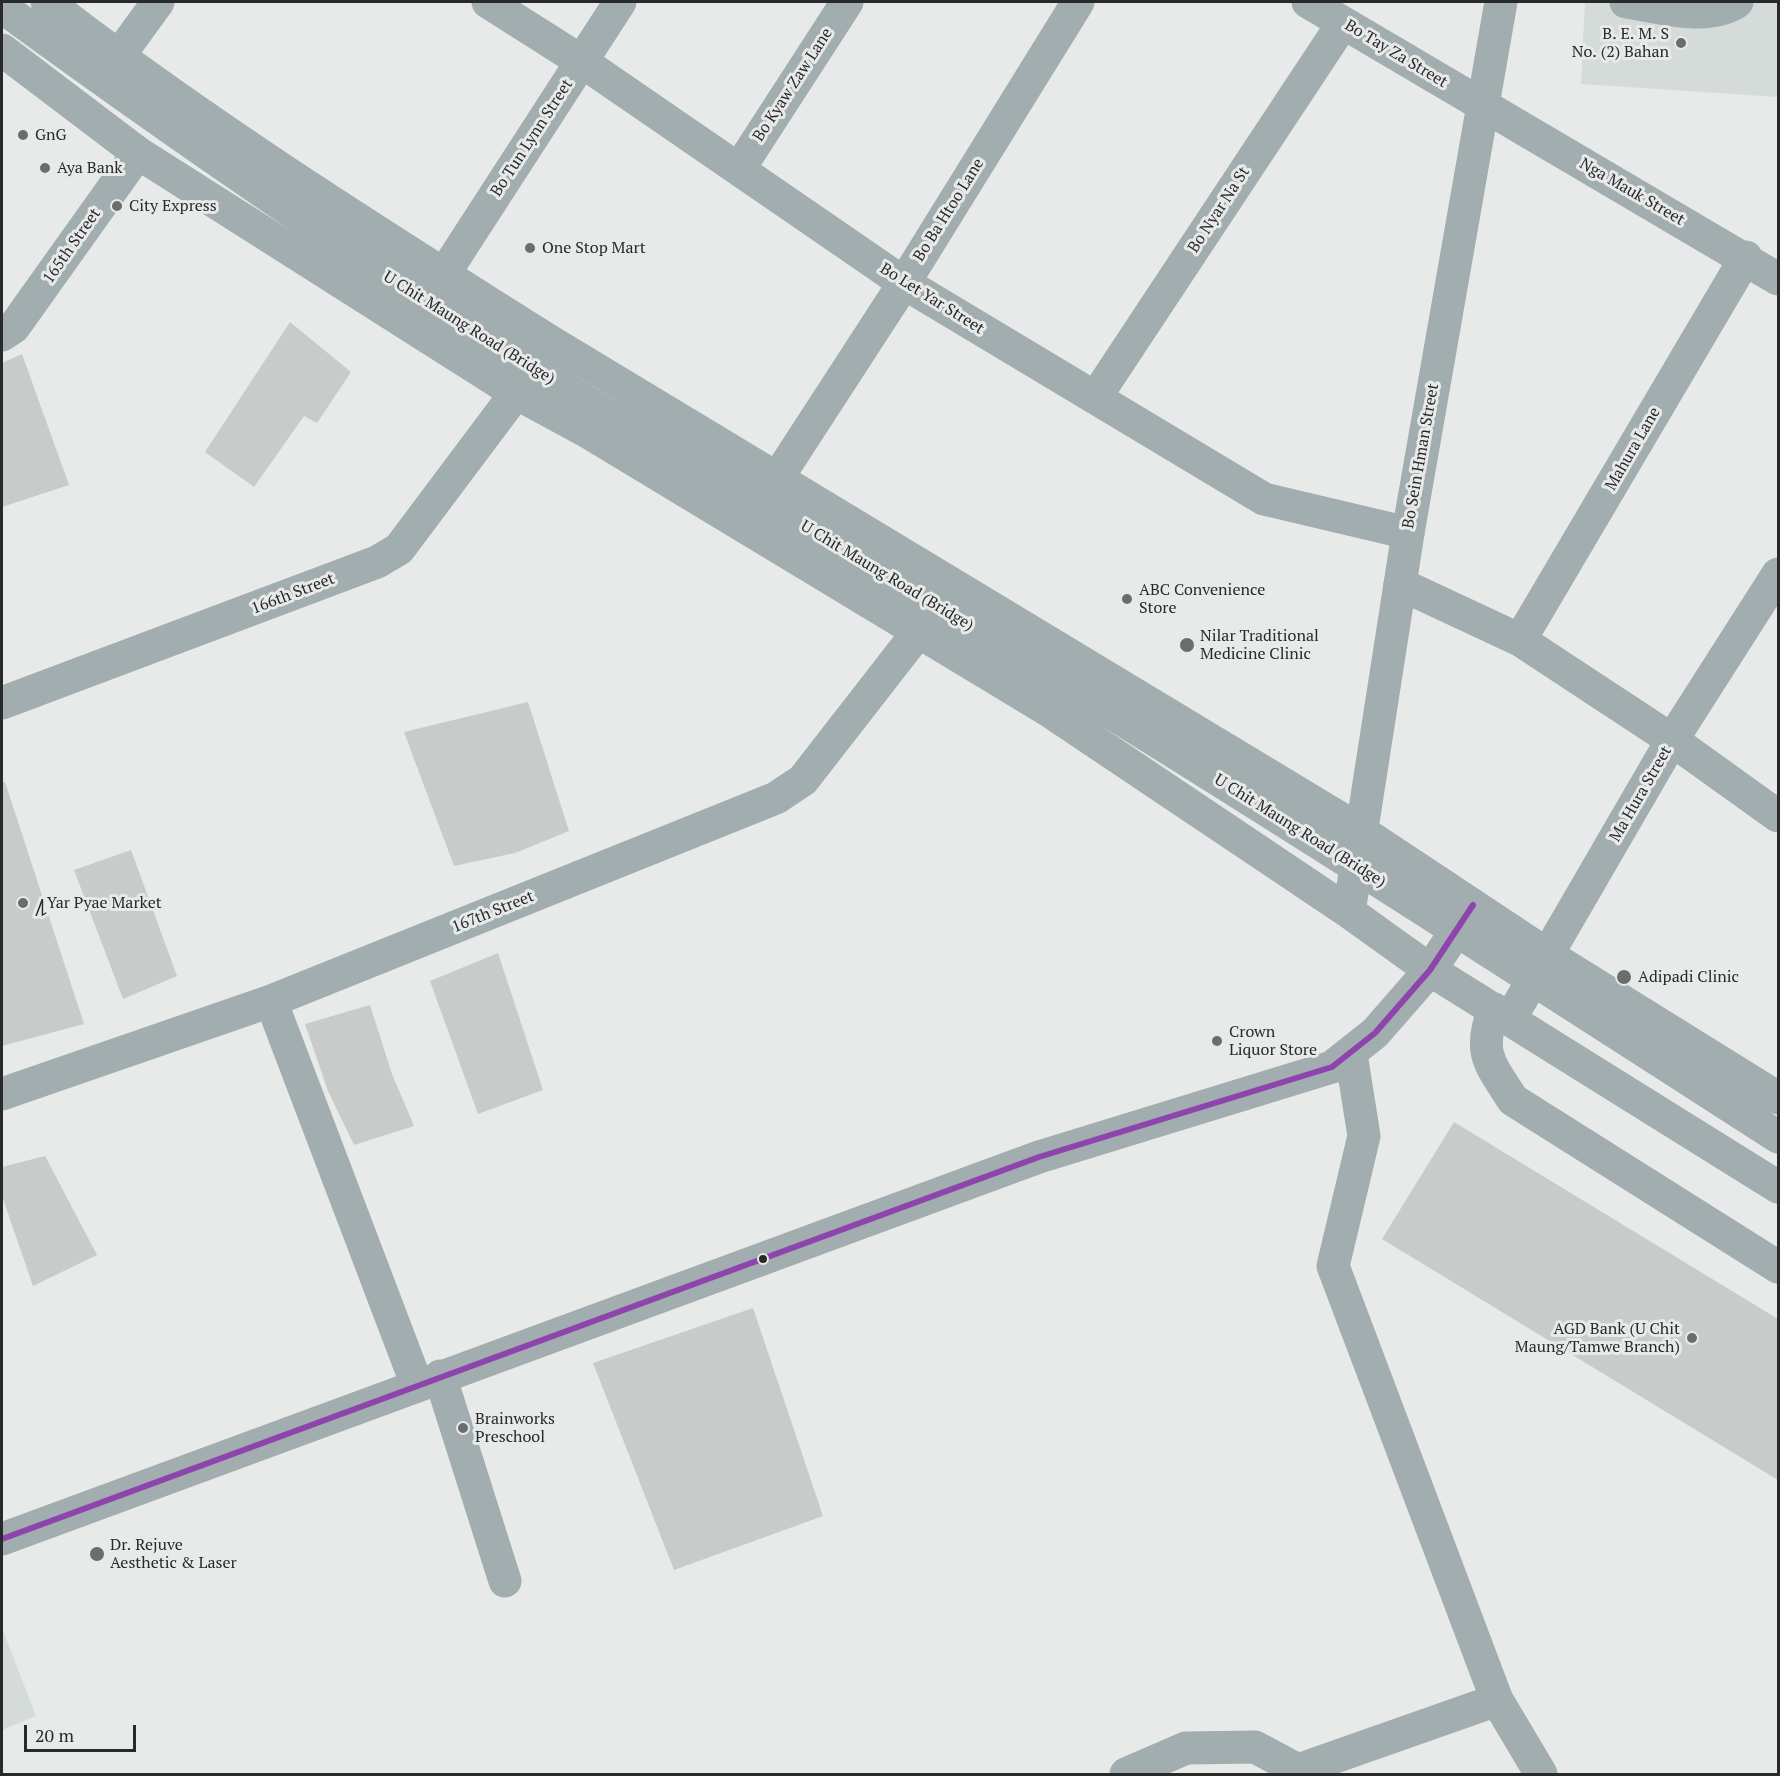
<!DOCTYPE html>
<meta charset="utf-8">
<style>
body{margin:0}
#map{position:relative;width:1780px;height:1776px;overflow:hidden;background:#e8e9e9;font-family:"PT Serif",serif}
canvas{display:block}
.frame{position:absolute;inset:0;border:3px solid #282a29;pointer-events:none}
.scale{position:absolute;left:24px;top:1725px;width:112px;height:27px;box-sizing:border-box;border:3px solid #282a29;border-top:0;padding-left:8px;font-size:18px;line-height:21px;white-space:nowrap;color:#282a29;-webkit-text-stroke:4px #e7eae9;paint-order:stroke}
</style>
<div id="map">
<canvas width="1780" height="1776"></canvas>
<div class="frame"></div>
<div class="scale">20 m</div>
</div>
<script>
const c = document.querySelector('canvas').getContext('2d');
c.lineJoin = 'round';
function fill(path, color) {
  c.fillStyle = color;
  c.fill(path, 'evenodd');
}
function strokePath(path, color, width, dash) {
  c.strokeStyle = color;
  c.lineWidth = width;
  c.lineCap = dash ? 'butt' : 'round';
  c.setLineDash(dash || []);
  c.stroke(path);
}
function label(font, color, halo, rows, align = 'center') {
  c.font = font + ' "PT Serif","Noto Sans Myanmar",serif';
  c.lineWidth = 6;
  c.setLineDash([]);
  c.textBaseline = 'middle';
  c.strokeStyle = halo;
  c.fillStyle = color;
  for (const [text, x, y, turn = 0] of rows) {
    c.save();
    c.translate(x, y);
    c.rotate((+turn || 0) * Math.PI / 180);
    c.textAlign = isNaN(turn) ? turn : align;
    if (halo) c.strokeText(text, 0, 0);
    c.fillText(text, 0, 0);
    c.restore();
  }
}
fill(new Path2D(`
 M1585,2h193v95l-197,-13z
 M2,1628l34,88 -34,14z`), '#d4dbd9');
fill(new Path2D(`
 M290,322l61,50 -34,51 -13,-7 -50,71 -49,-35z
 M22,354l47,131 -67,22v-144z
 M528,702l41,129 -54,22 -61,13 -50,-134z
 M2,782h3l79,242 -82,22z
 M131,850l46,126 -54,23 -49,-129z
 M498,953l45,137 -65,24 -48,-133z
 M370,1005l22,69 22,52 -60,19 -26,-54 -23,-67z
 M1454,1122l324,197v161l-396,-241z
 M45,1156l52,99 -64,31 -31,-90v-29z
 M753,1308l70,208 -149,54 -81,-207z`), '#c9caca');
strokePath(new Path2D(`
 M488,2l93,59 323,222 360,216 144,34
 M1308,2l470,277
 M1626,2c35,5 79,20 111,0
 M118,57l40,-55
 M739,169l108,-167
 M444,274l176,-272
 M2,335l12,-8 124,-174
 M1095,398l248,-375
 M778,477l126,-194 174,-281
 M1400,584l120,56 152,100 106,76
 M1520,640l226,-383
 M2,703l375,-141 22,-13 117,-156
 M271,1001l146,384
 M1494,1009c-17,44 -4,55 19,91l265,167
 M1510,1019l162,-279 106,-166
 M1351,1054l13,82 -31,130 164,434 44,74
 M2,1094l269,-93 505,-203 27,-18 133,-171
 M440,1376l65,205
 M2,1539l1037,-382 293,-90 43,-34 55,-63 43,-64
 M1126,1774l60,-26 69,-1 43,23
 M1294,1774l4,-4 199,-70`), '#a1adae', 33);
strokePath(new Path2D(`
 M47,2c160,124 333,232 504,340l810,489 187,124 230,143
 M2,50l136,103 378,240 70,38 465,281 298,200 81,58 348,217
 M1349,912l59,-379 93,-531`), '#a1adae', 33);
strokePath(new Path2D(`
 M2,7c182,133 368,261 560,380 126,78 258,147 384,224 280,171 556,348 832,526`), '#a1adae', 33);
strokePath(new Path2D(`
 M2,1539l1037,-382 293,-90 43,-34 55,-63 43,-65`), '#8e44ad', 6);
for (const [x, y, r, color] of [
 [1681,43,6,"#6b6d6c"],
 [23,135,6,"#6b6d6c"],
 [45,168,6,"#6b6d6c"],
 [117,206,6,"#6b6d6c"],
 [530,248,6,"#6b6d6c"],
 [1127,599,6,"#6b6d6c"],
 [1187,645,8,"#6b6d6c"],
 [23,903,6,"#6b6d6c"],
 [1624,977,8,"#6b6d6c"],
 [1217,1041,6,"#6b6d6c"],
 [763,1259,5,"#282a29"],
 [1692,1338,6,"#6b6d6c"],
 [463,1428,6,"#6b6d6c"],
 [97,1554,8,"#6b6d6c"]
]) {
  const dot = new Path2D();
  dot.arc(x, y, r, 0, 2 * Math.PI);
  c.fillStyle = color;
  c.fill(dot);
  strokePath(dot, '#e7eae9', 2);
}
label('16px', '#282a29', '#e7eae9', [
 ["B. E. M. S",1669,34,"right"],
 ["No. (2) Bahan",1669,52,"right"],
 ["GnG",35,135],
 ["Aya Bank",57,168],
 ["City Express",129,206],
 ["One Stop Mart",542,248],
 ["ABC Convenience",1139,590],
 ["Store",1139,608],
 ["Nilar Traditional",1200,636],
 ["Medicine Clinic",1200,654],
 ["႔Yar Pyae Market",35,903],
 ["Adipadi Clinic",1638,977],
 ["Crown",1229,1032],
 ["Liquor Store",1229,1050],
 ["AGD Bank (U Chit",1680,1329,"right"],
 ["Maung/Tamwe Branch)",1680,1347,"right"],
 ["Brainworks",475,1419],
 ["Preschool",475,1437],
 ["Dr. Rejuve",110,1545],
 ["Aesthetic & Laser",110,1563]
], 'left');
label('16px', '#282a29', '#e7eae9', [
 ["Bo Tay Za Street",1396,54,31],
 ["Bo Kyaw Zaw Lane",793,85,-57],
 ["Bo Tun Lynn Street",532,138,-57],
 ["Nga Mauk Street",1632,192,30],
 ["Bo Ba Htoo Lane",949,210,-58],
 ["Bo Nyar Na St",1219,210,-57],
 ["165th Street",72,246,-55],
 ["Bo Let Yar Street",932,299,32],
 ["U Chit Maung Road (Bridge)",469,328,32],
 ["Mahura Lane",1633,449,-60],
 ["Bo Sein Hman Street",1421,456,-80],
 ["U Chit Maung Road (Bridge)",887,576,31],
 ["166th Street",293,594,-21],
 ["Ma Hura Street",1641,794,-60],
 ["U Chit Maung Road (Bridge)",1300,831,32],
 ["167th Street",493,912,-22]
]);
</script>
